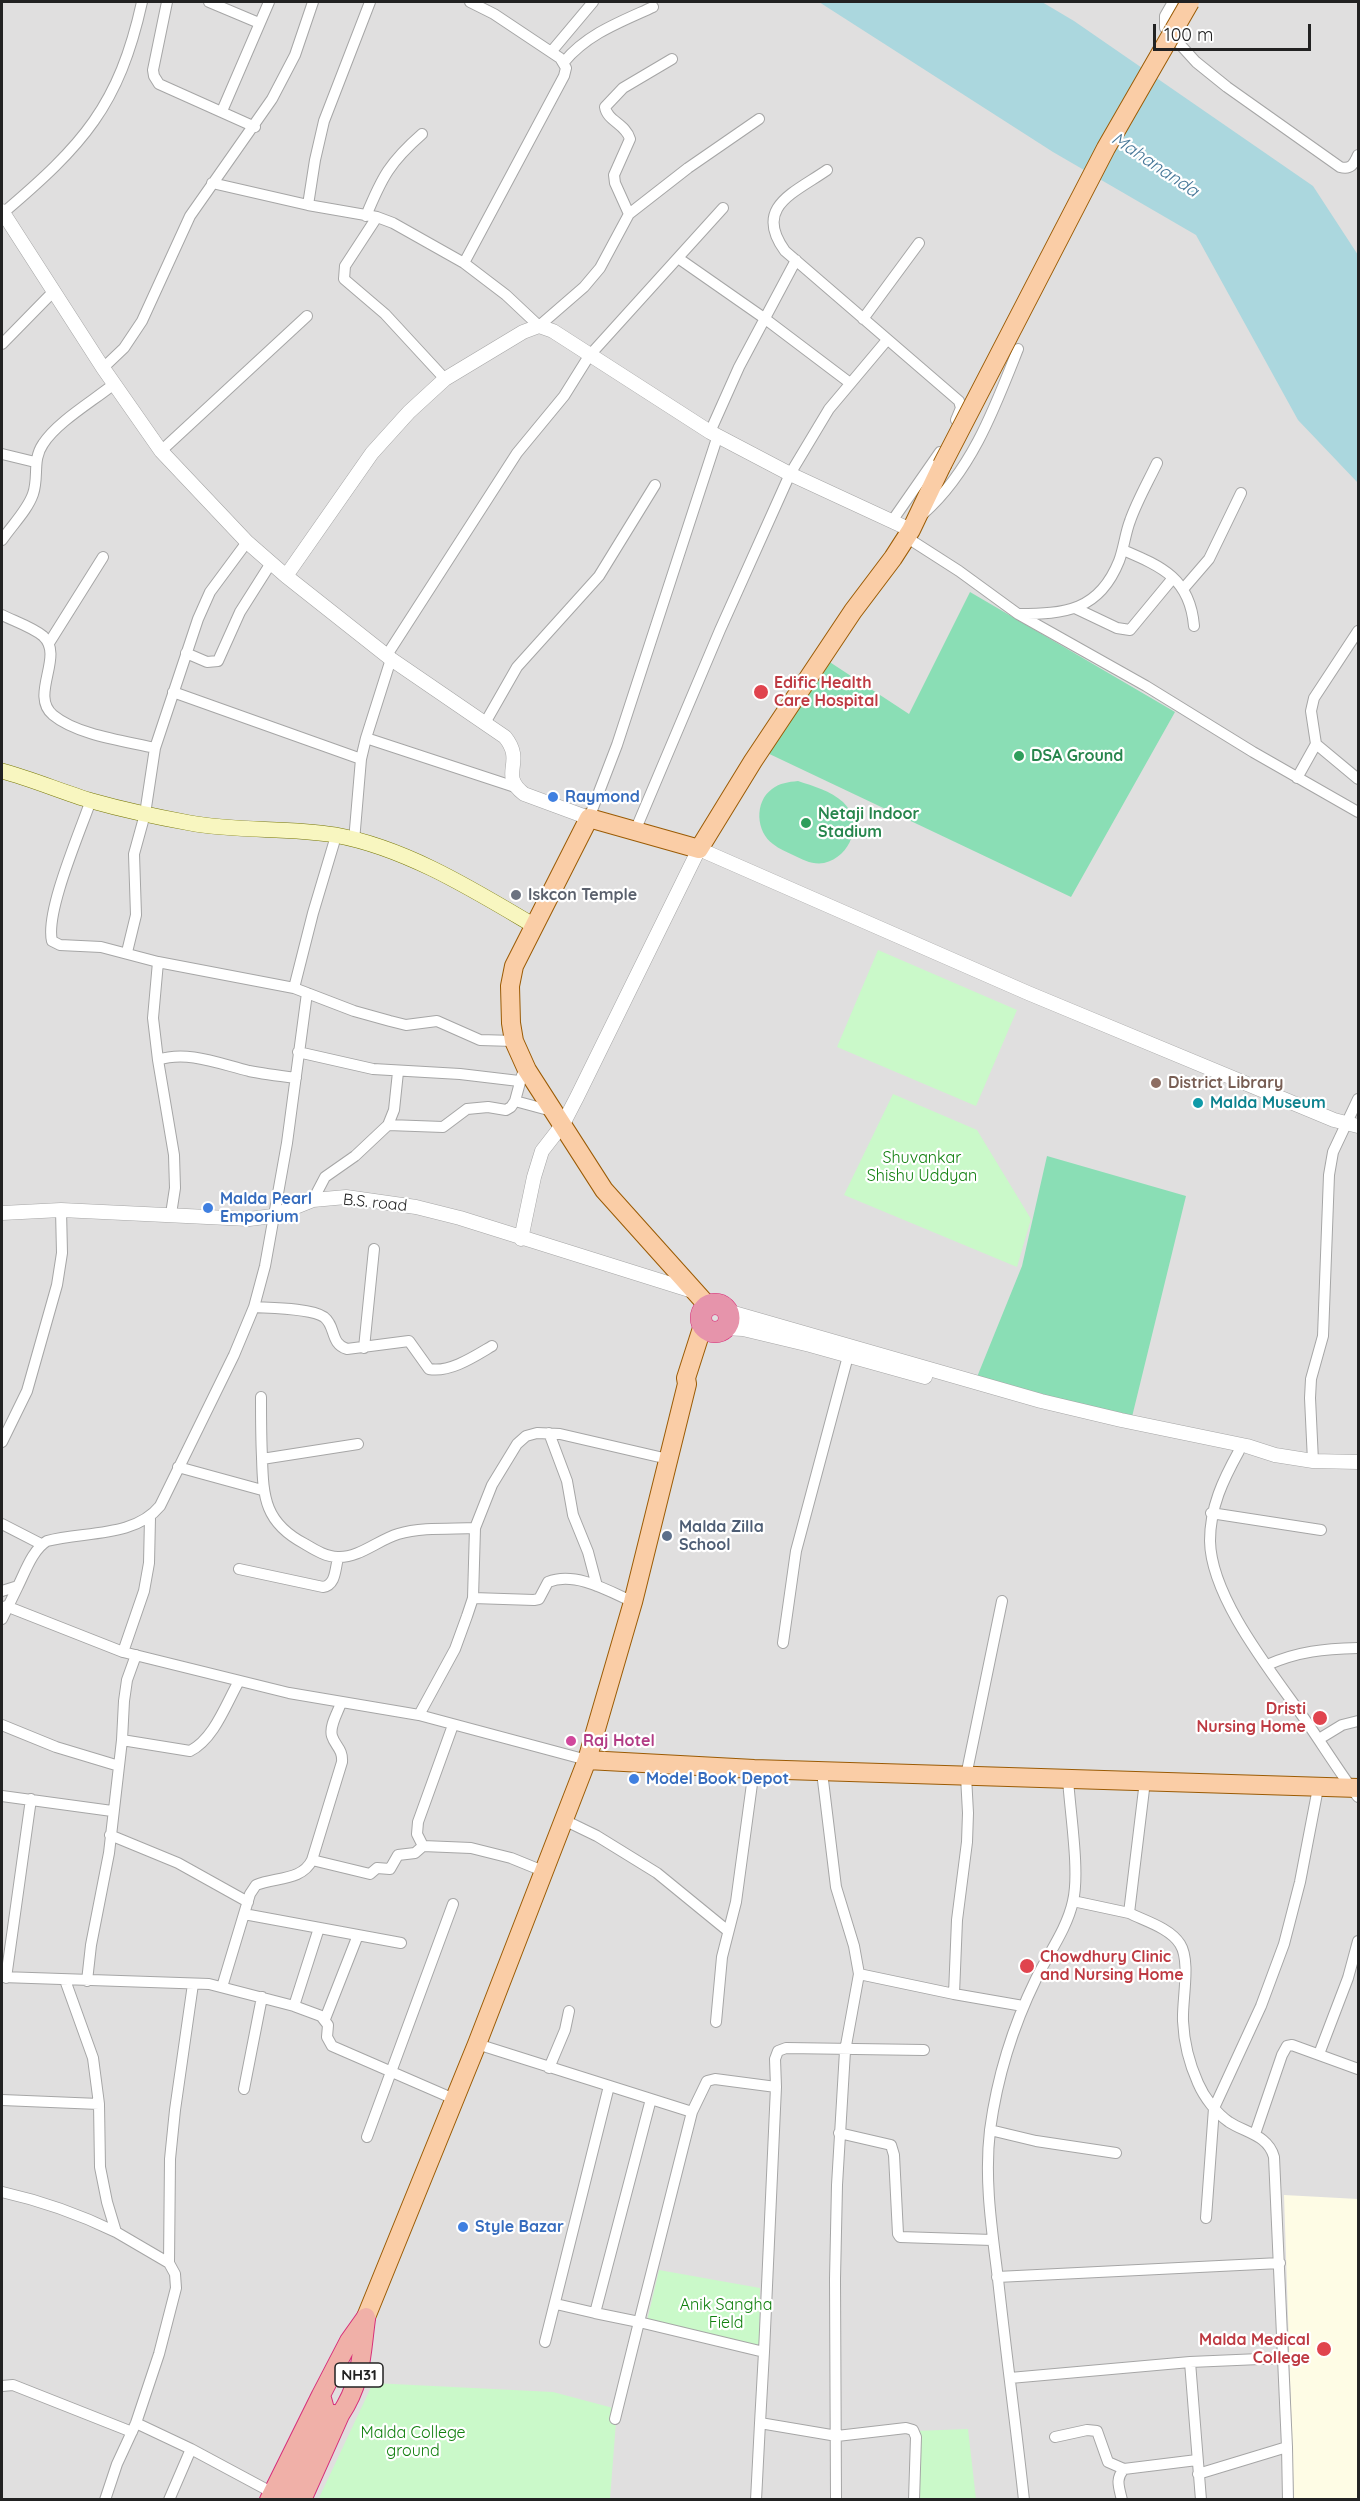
<!DOCTYPE html>
<style>
body{margin:0}
#map{position:relative;width:1360px;height:2501px;overflow:hidden;background:#f2eee9;font-family:Quicksand,sans-serif}
canvas{display:block}
.frame{position:absolute;inset:0;border:3px solid #222;pointer-events:none}
.scale{position:absolute;left:1153px;top:24px;width:158px;height:27px;box-sizing:border-box;border:3px solid #222;border-top:0;padding-left:8px;font-size:18px;line-height:21px;white-space:nowrap;color:#222;-webkit-text-stroke:4px #fff;paint-order:stroke}
</style>
<div id="map">
<canvas width="1360" height="2501"></canvas>
<div class="frame"></div>
<div class="scale">100 m</div>
</div>
<script>
const c = document.querySelector('canvas').getContext('2d');
c.lineJoin = 'round';
function fill(path, color) {
  c.fillStyle = color;
  c.fill(path, 'evenodd');
}
function strokePath(path, color, width, dash) {
  c.strokeStyle = color;
  c.lineWidth = width;
  c.lineCap = dash ? 'butt' : 'round';
  c.setLineDash(dash || []);
  c.stroke(path);
}
function label(font, color, halo, rows, align = 'center') {
  c.font = font + ' Quicksand,sans-serif';
  c.lineWidth = 4.5;
  c.setLineDash([]);
  c.textBaseline = 'middle';
  c.strokeStyle = halo;
  c.fillStyle = color;
  for (const [text, x, y, turn = 0] of rows) {
    c.save();
    c.translate(x, y);
    c.rotate((+turn || 0) * Math.PI / 180);
    c.textAlign = isNaN(turn) ? turn : align;
    if (halo) c.strokeText(text, 0, 0);
    c.fillText(text, 0, 0);
    c.restore();
  }
}
fill(new Path2D(`
 M2,2h1356v2497h-1356z`), '#e0dfdf');
fill(new Path2D(`
 M1284,2195l74,4v300h-64z`), '#fefce5');
fill(new Path2D(`
 M878,950l139,60 -41,96 -139,-59z
 M893,1094l84,36 54,89 -14,48 -173,-72z
 M659,2270l101,18 -1,67 -113,-30z
 M373,2383l180,9 64,17 -7,90 -292,1z
 M968,2429l8,70 -62,1v-69z`), '#caf9c9');
fill(new Path2D(`
 M970,592l205,120 -104,185 -310,-147 61,-93 87,57z
 M798,781c15,5 33,10 45,21 21,20 8,55 -19,61 -11,2 -21,-3 -31,-8 -6,-3 -14,-6 -20,-11 -17,-12 -19,-42 -1,-55 8,-6 16,-7 26,-8z
 M1047,1156l139,40 -56,229 -153,-48 45,-111z`), '#8adeb5');
fill(new Path2D(`
 M819,2h223l32,19 239,165 45,69v228l-60,-63 -102,-185 -143,-83z`), '#abd7de');
const minor = new Path2D(`
 M167,2l-14,68 1,6 5,8 96,43
 M209,2l50,21
 M1173,2l-8,14v12l31,34 31,25 113,80c11,3 14,-3 18,-12
 M551,52l42,-50
 M564,62c23,-28 56,-40 89,-55
 M222,111l47,-109
 M827,170c-33,23 -74,37 -42,81l174,150 2,7 -5,12
 M212,183l96,22 69,12 16,6 71,40 42,32 33,31 45,-39 16,-19 29,-54 59,-46 71,-49
 M308,205l7,-45 9,-39 46,-119
 M3,213c80,-68 116,-107 139,-211
 M629,214l-14,-31 -1,-8 16,-36c-4,-15 -23,-18 -25,-32l18,-19 49,-29
 M366,216c16,-39 24,-54 56,-82
 M377,217l-32,49 -1,13 41,35 60,65
 M678,258l86,60 86,65
 M464,263l100,-187 2,-8 -6,-10 -66,-44 -24,-12
 M863,319l56,-76
 M2,344l51,-52
 M103,368l21,-20 18,-27 48,-105 82,-117 23,-44 18,-53
 M710,432l29,-65 57,-107
 M161,451l146,-135
 M2,454l33,8
 M924,513c48,-43 71,-106 94,-164
 M892,521l48,-69
 M906,537l53,34 59,43 128,72 107,66 105,60
 M2,540c10,-15 25,-29 31,-46 6,-17 -1,-34 10,-50 14,-22 50,-43 71,-60
 M1123,550c40,17 67,29 71,76
 M1184,588l25,-29 32,-66
 M1077,609l40,19 13,2 43,-52
 M1018,614c47,0 81,-3 101,-53 5,-13 6,-27 11,-40 7,-20 18,-39 27,-58
 M2,615c12,6 30,12 41,21 22,20 -14,59 10,79 24,20 72,26 102,33l-10,66 -11,40 2,61 -9,37
 M49,643l54,-86
 M186,653l21,9 11,-1 22,-49 31,-49
 M387,655l130,-202 47,-57 25,-40 134,-148
 M173,692l188,67
 M485,723l32,-56 82,-91 56,-91
 M366,738l149,49
 M1316,744l42,35
 M155,748l43,-129 12,-27 37,-50
 M1297,778l19,-34 -5,-33 3,-13 44,-67
 M91,800c-11,32 -46,112 -39,141l8,4 41,2 57,15 136,26 60,23 36,10 16,4 31,-4 43,19 34,1
 M589,818l28,-73 101,-310
 M635,831l85,-201 70,-156 39,-65 58,-69
 M354,841l7,-82 5,-21 25,-79
 M158,962l-5,56 5,42 16,95 1,33 -4,26
 M294,988l19,-75 23,-77
 M298,1052l75,17 87,5 59,7
 M158,1060c29,-10 62,4 91,11 15,3 31,5 47,7
 M515,1101l37,10
 M388,1125l55,2 24,-18 21,-2 18,3 5,-3 4,-6 7,-26
 M313,1200l12,-23 30,-21 33,-31 6,-15 4,-38
 M254,1307c17,1 57,1 70,10 12,9 6,27 23,32l62,-8 20,28c21,4 46,-13 63,-23
 M364,1348l10,-99
 M261,1397c0,20 0,40 1,60 1,41 3,66 43,87 10,6 21,13 33,13 21,1 40,-17 60,-23 24,-7 52,-5 77,-6
 M549,1433l18,48 6,34 15,37 9,34
 M2,1442l25,-51 30,-106 5,-32 -1,-43
 M1239,1451c-16,29 -29,56 -29,90 1,58 64,134 96,180 18,26 34,52 52,76
 M262,1459l96,-15
 M1313,1461l-3,-63 1,-19 12,-43 6,-161 4,-23 25,-53
 M178,1467l84,23
 M1211,1513l110,17
 M2,1524l39,20
 M239,1569l84,18c13,-2 12,-18 15,-29
 M2,1591l16,-5c7,-14 15,-37 29,-45 36,-10 87,-3 113,-35l74,-151 20,-48 11,-41 22,-123 20,-150
 M473,1598l61,2 5,-1 9,-17c27,-11 61,9 85,20
 M6,1606l117,46 166,41 130,22 168,45
 M2,1619l16,-33
 M783,1643l13,-92 52,-195
 M123,1652l21,-61 5,-28 1,-45
 M1267,1665c32,-14 57,-16 91,-17
 M419,1715l36,-66 12,-33 6,-18 2,-70 17,-43 25,-41 9,-8 11,-3 23,1 108,25
 M2,1725l54,22 63,19
 M453,1725l-35,97 -1,12 6,12 48,2 40,10 32,13
 M1319,1739l23,-14 16,-4
 M122,1740l68,11c24,-12 36,-47 49,-70
 M822,1772l14,115 18,59 5,28 -14,77 -8,134 -2,94 1,221
 M1145,1781l-16,132c16,8 41,15 51,31 11,17 2,56 3,77 1,22 6,42 15,62 6,14 18,30 31,39 17,11 39,13 45,35l13,290
 M2,1796l110,15
 M564,1820l33,16 60,37 71,58
 M110,1835l68,28 70,39
 M312,1860l58,14 7,-6 13,1 8,-14 17,-2 8,-7
 M1073,1901l56,12
 M244,1914l157,29
 M859,1974l95,20 3,-74 10,-78 1,-29 -2,-37 36,-175
 M2,1977l207,7 85,22 27,10 7,9 -1,12 5,9 122,53
 M6,1978l25,-179
 M65,1980l28,78 6,46 1,63 7,35 9,30 53,31 6,11 1,14 -17,66 -23,69 -19,41 -12,36
 M87,1981l4,-36 18,-92 13,-113 2,-39 3,-21 9,-25
 M222,1987l28,-93 6,-9c19,-8 46,-4 56,-25l30,-98c1,-13 -7,-16 -10,-26 -3,-10 6,-24 9,-33
 M954,1994l69,12
 M294,2006l25,-78
 M325,2019l33,-84
 M716,2022l6,-65 14,-55 18,-133
 M477,2044l215,68 -53,210 125,30 -4,71 77,13 69,-8 7,2 3,7 -2,63
 M1319,2054l29,-76 10,-37
 M549,2068l16,-38 4,-19
 M244,2089l18,-92
 M2,2100l97,4
 M692,2112l15,-31 8,-2 61,8
 M990,2130l46,11 80,12
 M839,2133l52,12 3,10 4,79 2,3 92,3
 M1255,2134l27,-79 5,-9 5,-1 66,24
 M367,2137l86,-233
 M2,2192c40,9 77,22 114,40
 M1206,2218l8,-110 47,-102 23,-62 16,-62 18,-94
 M169,2263l1,-104 5,-49 18,-126
 M997,2277l283,-14
 M556,2304l39,9 56,-214
 M595,2313l44,9 -24,97
 M545,2342l64,-256
 M764,2352l12,-265 -1,-28 3,-8 8,-3 138,2
 M1190,2362l93,-4
 M1010,2378l180,-16 11,138
 M2,2386l11,-1 119,47
 M136,2423l55,26 82,44
 M1055,2437l32,-7 10,1 11,31 16,7
 M1198,2474l89,-27 1,53
 M169,2500l22,-51
 M756,2500l4,-77
 M1024,2500c-8,-74 -18,-147 -26,-221 -6,-49 -14,-99 -8,-149 7,-52 23,-104 46,-151 12,-25 31,-50 37,-78 7,-29 -3,-89 -5,-122
 M1122,2500c-3,-13 -7,-21 2,-31l73,-9`);
const tertiary = new Path2D(`
 M2,211l101,157 58,83 86,91 39,34 86,-123 37,-41 36,-33 78,-47 16,-6 14,5 157,101 80,42 121,56
 M286,576l105,83 114,78c21,26 -7,37 19,57l65,24
 M2,1213l59,-3 188,9 24,-3 40,-16 33,-3 70,10 44,11 236,74
 M521,1239l13,-62 8,-26 21,-27 14,-27 122,-248 329,144 306,127 24,6
 M727,1311l314,90 80,19 126,26 28,9 38,6 45,1
 M724,1328l19,1 67,16 115,32`);
const secondary = new Path2D(`
 M2,771c30,8 60,21 90,30 32,9 65,16 98,22 48,9 97,4 145,12 71,13 137,54 198,90`);
const primary = new Path2D(`
 M708,1306l-104,-116 -77,-120 -13,-29 -3,-18 -1,-37 4,-20 75,-148 110,31 54,-88 100,-150 40,-53 18,-28 31,-65
 M587,1760l167,9 604,19
 M366,2317l111,-273 110,-284 46,-158 54,-218 -1,-6 17,-53`);
const trunk = new Path2D(`
 M326,2413l14,2c22,-33 21,-59 26,-96
 M269,2500l52,-105
 M285,2500l41,-87 -5,-18 28,-54 17,-24
 M302,2500l38,-85`);
const motorway = new Path2D(`
 M701 1318a14 14 0 1 1 28 0a14 14 0 1 1-28 0Z`);
strokePath(minor, '#a6a6a6', 12);
strokePath(tertiary, '#a6a6a6', 15);
strokePath(secondary, '#787908', 16);
strokePath(primary, '#9b5b04', 20);
strokePath(trunk, '#d72e79', 20);
strokePath(motorway, '#d72e79', 22);
strokePath(minor, '#fff', 10);
strokePath(tertiary, '#fff', 14);
strokePath(secondary, '#f8f6c0', 15);
strokePath(primary, '#facda6', 18);
strokePath(trunk, '#f0b0a8', 18);
strokePath(motorway, '#e694ab', 21);
const primaryBridge = new Path2D(`
 M942,465l164,-317 84,-146`);
strokePath(primaryBridge, '#9b5b04', 20, []);
strokePath(primaryBridge, '#facda6', 18);
for (const [x, y, r, color] of [
 [761,692,8,"#e0444e"],
 [1019,756,6,"#2e9e5b"],
 [553,797,6,"#3f7fe0"],
 [806,823,6,"#2e9e5b"],
 [516,895,6,"#6b7280"],
 [1156,1083,6,"#8d6e63"],
 [1198,1103,6,"#0f9aa8"],
 [208,1208,6,"#3f7fe0"],
 [667,1536,6,"#5c6f8a"],
 [1320,1718,8,"#e0444e"],
 [571,1741,6,"#d1479c"],
 [634,1779,6,"#3f7fe0"],
 [1027,1966,8,"#e0444e"],
 [463,2227,6,"#3f7fe0"],
 [1324,2349,8,"#e0444e"]
]) {
  const dot = new Path2D();
  dot.arc(x, y, r, 0, 2 * Math.PI);
  c.fillStyle = color;
  c.fill(dot);
  strokePath(dot, '#fff', 2);
}
for (const [x, y, w] of [
 [359,2375,48]
]) {
  const box = new Path2D();
  box.roundRect(x - w / 2, y - 12, w, 24, 4.5);
  c.fillStyle = '#fff';
  c.fill(box);
  strokePath(box, '#222', 1.5);
}
label('bold 15px', '#222', null, [
 ["NH31",359,2375]
]);
label('bold 16px', '#be3a42', '#fff', [
 ["Edific Health",774,683],
 ["Care Hospital",774,701],
 ["Dristi",1306,1709,"right"],
 ["Nursing Home",1306,1727,"right"],
 ["Chowdhury Clinic",1040,1957],
 ["and Nursing Home",1040,1975],
 ["Malda Medical",1310,2340,"right"],
 ["College",1310,2358,"right"]
], 'left');
label('bold 16px', '#27864d', '#fff', [
 ["DSA Ground",1031,756],
 ["Netaji Indoor",818,814],
 ["Stadium",818,832]
], 'left');
label('bold 16px', '#366cbe', '#fff', [
 ["Raymond",565,797],
 ["Malda Pearl",220,1199],
 ["Emporium",220,1217],
 ["Model Book Depot",646,1779],
 ["Style Bazar",475,2227]
], 'left');
label('bold 16px', '#5b616d', '#fff', [
 ["Iskcon Temple",528,895]
], 'left');
label('bold 16px', '#785e54', '#fff', [
 ["District Library",1168,1083]
], 'left');
label('bold 16px', '#0d838f', '#fff', [
 ["Malda Museum",1210,1103]
], 'left');
label('16px', '#11800f', '#fff', [
 ["Shuvankar",922,1158],
 ["Shishu Uddyan",922,1176],
 ["Anik Sangha",726,2305],
 ["Field",726,2323],
 ["Malda College",413,2433],
 ["ground",413,2451]
]);
label('16px', '#222', '#fff', [
 ["B.S. road",375,1203,6]
]);
label('bold 16px', '#4e5e75', '#fff', [
 ["Malda Zilla",679,1527],
 ["School",679,1545]
], 'left');
label('bold 16px', '#b23c85', '#fff', [
 ["Raj Hotel",583,1741]
], 'left');
label('italic 18px', '#467798', '#fff', [
 ["Mahananda",1155,165,34]
]);
</script>
